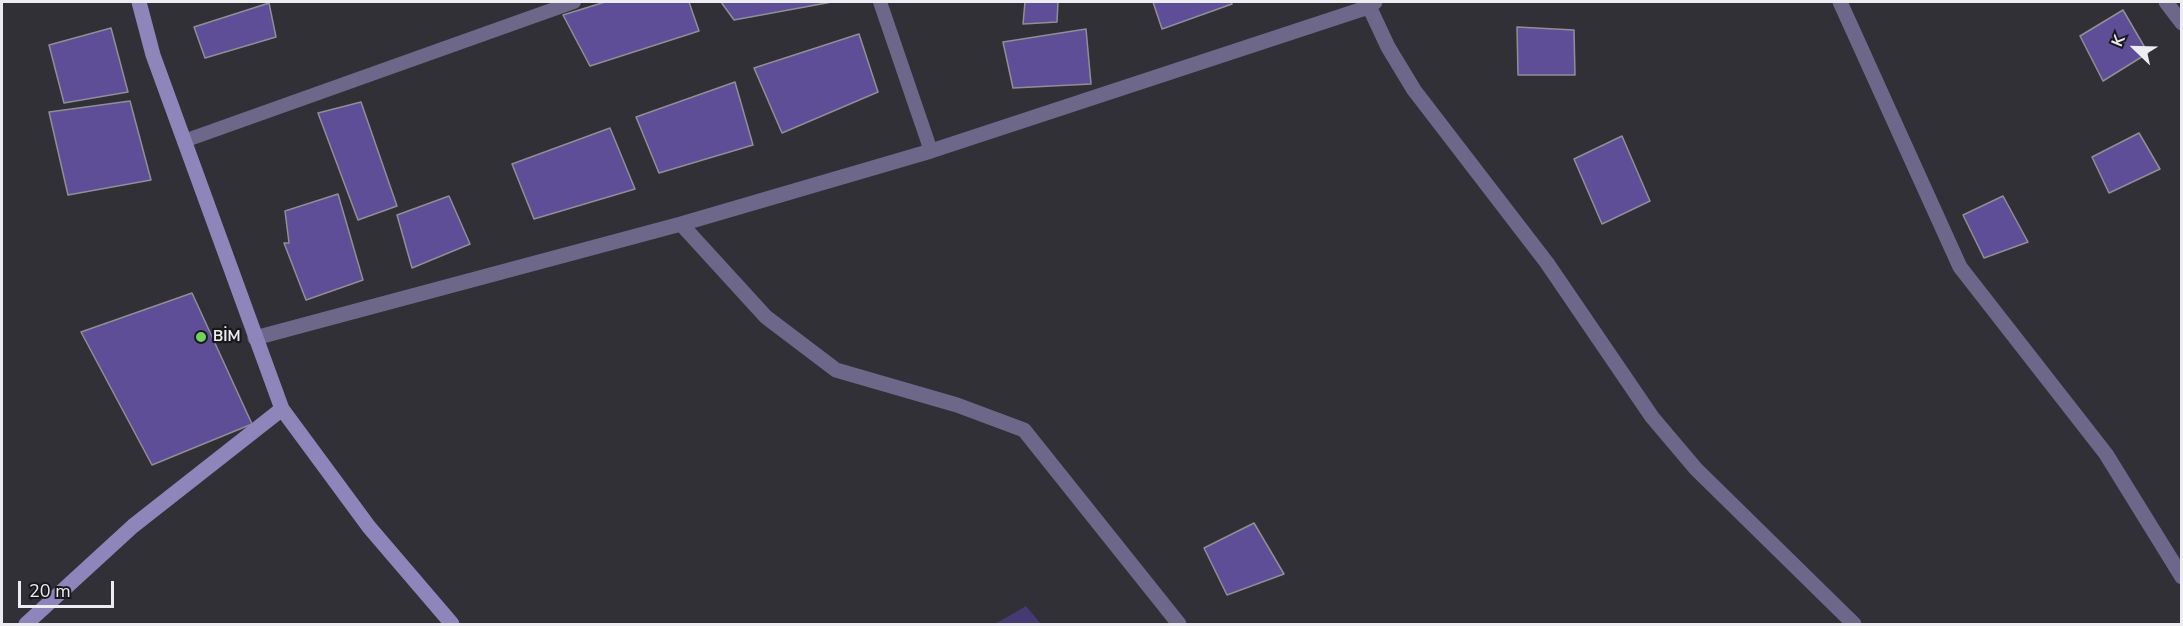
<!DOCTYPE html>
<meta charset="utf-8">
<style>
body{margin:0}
#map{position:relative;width:2183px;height:626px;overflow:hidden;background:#313037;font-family:"Nunito Sans",sans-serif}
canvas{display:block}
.frame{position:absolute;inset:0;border:3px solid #edecf0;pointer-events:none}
.north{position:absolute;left:2105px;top:18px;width:60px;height:60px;-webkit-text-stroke:4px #19191c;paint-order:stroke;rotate:293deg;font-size:16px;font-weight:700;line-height:24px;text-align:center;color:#edecf0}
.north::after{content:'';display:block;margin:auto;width:21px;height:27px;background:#edecf0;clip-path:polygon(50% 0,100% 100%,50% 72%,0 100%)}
.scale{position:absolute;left:18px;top:581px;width:96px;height:27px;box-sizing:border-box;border:3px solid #edecf0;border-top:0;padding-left:8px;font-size:18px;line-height:21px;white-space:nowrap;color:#edecf0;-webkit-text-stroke:4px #19191c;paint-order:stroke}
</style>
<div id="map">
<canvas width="2183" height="626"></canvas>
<div class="frame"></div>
<div class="north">K</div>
<div class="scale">20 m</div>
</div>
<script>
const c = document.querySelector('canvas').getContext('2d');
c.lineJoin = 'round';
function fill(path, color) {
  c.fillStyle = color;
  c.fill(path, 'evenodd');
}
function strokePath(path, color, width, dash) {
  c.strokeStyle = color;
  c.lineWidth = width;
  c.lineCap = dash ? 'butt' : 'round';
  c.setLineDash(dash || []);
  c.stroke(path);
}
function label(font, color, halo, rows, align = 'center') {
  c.font = font + ' "Nunito Sans",sans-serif';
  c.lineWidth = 4.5;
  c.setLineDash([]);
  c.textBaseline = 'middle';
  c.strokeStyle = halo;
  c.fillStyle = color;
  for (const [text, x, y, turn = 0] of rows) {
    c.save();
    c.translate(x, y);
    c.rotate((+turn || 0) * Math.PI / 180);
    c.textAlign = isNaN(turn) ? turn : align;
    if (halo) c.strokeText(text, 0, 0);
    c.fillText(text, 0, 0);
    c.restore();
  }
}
fill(new Path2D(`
 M1026,606l15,18h-46z`), '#463a73');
const building = new Path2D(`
 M605,2h84l10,29 -109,35 -27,-51z
 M721,2h111l-98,18z
 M1025,2h33l-1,20 -34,2z
 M1153,2h78l1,2 -70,25z
 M269,3l7,34 -71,21 -11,-31z
 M2123,10l25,43 -45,28 -23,-45z
 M1517,27l57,3 1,45h-57z
 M111,28l17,64 -64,11 -15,-58z
 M1086,29l5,55 -78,4 -10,-46z
 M859,34l19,58 -96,41 -28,-65z
 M735,82l18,63 -94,28 -23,-56z
 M130,101l21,79 -83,15 -19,-83z
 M361,102l36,104 -39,14 -40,-107z
 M610,128l25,61 -101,30 -22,-55z
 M2139,133l21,36 -51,24 -17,-36z
 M1622,136l28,65 -48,23 -28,-65z
 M338,194l25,86 -57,20 -22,-57h5l-4,-32z
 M449,196l21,48 -58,24 -15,-53z
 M2003,196l25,46 -44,16 -21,-43z
 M192,293l60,131 -100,41 -71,-133z
 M1254,523l30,51 -57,21 -23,-47z`);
fill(building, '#5e4e98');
strokePath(building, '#908f96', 1.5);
strokePath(new Path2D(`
 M880,2l51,149
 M184,141l390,-139`), '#6d688a', 14);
strokePath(new Path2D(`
 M1367,2l21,45 26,43 133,173 105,154 44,52 158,155
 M1840,2l120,265 146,187 76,123
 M2166,2l16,21
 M681,224l85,93 70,53 121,35 67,25 155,194
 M255,338l426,-114 250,-73 438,-144 6,-5`), '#6d688a', 15);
strokePath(new Path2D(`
 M139,2l14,53 129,354 87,118 83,97
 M26,624l107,-98 149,-117`), '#8e86bb', 15);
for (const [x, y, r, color] of [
 [201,337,6,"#6fd35f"]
]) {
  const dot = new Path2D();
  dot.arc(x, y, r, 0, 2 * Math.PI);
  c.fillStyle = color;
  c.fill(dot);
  strokePath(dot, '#19191c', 2);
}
label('bold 15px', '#edecf0', '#19191c', [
 ["BİM",213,337]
], 'left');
</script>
